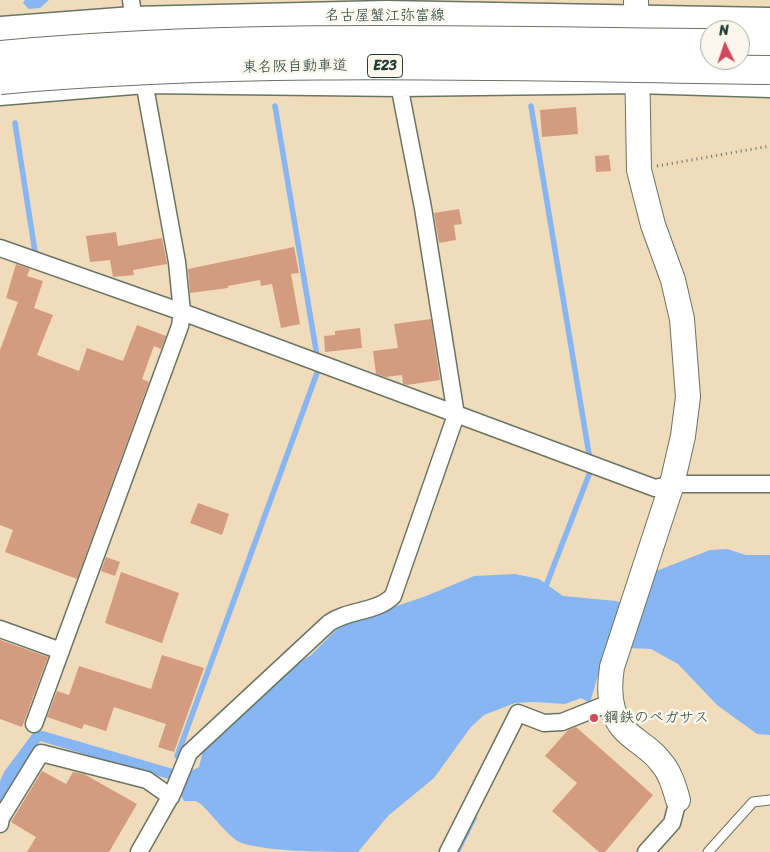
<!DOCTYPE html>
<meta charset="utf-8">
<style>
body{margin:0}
#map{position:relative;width:770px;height:852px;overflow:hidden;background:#f0dcbb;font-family:Sriracha,sans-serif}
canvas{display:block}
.north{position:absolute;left:700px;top:20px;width:50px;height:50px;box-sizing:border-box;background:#fbf7ec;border:1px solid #a3ada2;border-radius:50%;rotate:356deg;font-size:14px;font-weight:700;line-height:20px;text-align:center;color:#1f3d34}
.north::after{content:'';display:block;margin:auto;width:18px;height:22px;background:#d1495b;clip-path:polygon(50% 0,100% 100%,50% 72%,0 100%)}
</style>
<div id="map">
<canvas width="770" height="852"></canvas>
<div class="north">N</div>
</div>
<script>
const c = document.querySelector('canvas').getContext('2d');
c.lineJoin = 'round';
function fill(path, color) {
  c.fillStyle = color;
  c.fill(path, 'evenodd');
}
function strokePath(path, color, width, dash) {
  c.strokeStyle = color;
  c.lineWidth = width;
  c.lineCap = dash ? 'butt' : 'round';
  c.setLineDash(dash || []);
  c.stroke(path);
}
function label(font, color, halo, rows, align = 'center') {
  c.font = font + ' Sriracha,"Klee One",sans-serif';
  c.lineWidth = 5;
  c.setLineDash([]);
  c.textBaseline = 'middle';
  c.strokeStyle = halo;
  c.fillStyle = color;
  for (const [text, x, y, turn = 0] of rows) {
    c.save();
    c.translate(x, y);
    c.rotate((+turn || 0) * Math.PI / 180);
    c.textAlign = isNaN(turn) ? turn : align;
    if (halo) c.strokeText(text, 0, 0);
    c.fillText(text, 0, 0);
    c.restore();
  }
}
fill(new Path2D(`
 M25,0h24l-9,8 -11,1 -6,-6z
 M727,549l19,6h24v180l-13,-1 -40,-29 -39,-41 -27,-15 -22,-1 -21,-8 -18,63 -9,-5 -16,6 -31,-2 -19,1 -31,12 -13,12 -37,51 -46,38 -30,36c-28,0 -99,0 -121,-11 -11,-8 -24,-25 -35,-36l-6,-4h-12l-12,-21 -132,-39 -25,37 -15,29v-26l4,-9 32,-43 151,44 12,-6 4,-16 94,-87 14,-9 30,-30 85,-29 48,-20 41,-2 24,5 24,17 53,5 24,8 11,-36 59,-23z`), '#87b6f2');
strokePath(new Path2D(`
 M275,106l42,250
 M531,106l59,354
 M15,123l20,129
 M544,591l46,-119
 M177,756l140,-383
 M457,852l17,-34`), '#87b6f2', 5.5);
fill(new Path2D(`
 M576,107l2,27 -36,3 -2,-27z
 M609,155l2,16 -15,1 -1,-16z
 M459,209l3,15 -8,1 2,15 -17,3 -5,-30z
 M116,232l2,14 44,-8 5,26 -34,6 1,5 -21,2 -3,-17 -20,2 -4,-26z
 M294,247l5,26 -8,1 9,50 -19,4 -9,-44 -11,2 -1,-6 -32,6v2l-38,5 -2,-24z
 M16,264l14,5 -3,7 16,5 -9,27 19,7 -16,40 42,16 8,-23 36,13 14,-36 29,11 -5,13 -7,-3 -12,33 7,3 -72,197 -72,-27 8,-22 -13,-5v-175l18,-48 -12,-4z
 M431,319l9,61 -33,5 -4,-1 -1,-9 -16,2 -10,-3 -3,-23 25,-3 -4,-24z
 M360,328l2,20 -37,4 -1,-16 11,-1v-4z
 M198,503l31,11 -7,21 -32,-12z
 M106,557l14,5 -5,14 -14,-5z
 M121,572l58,21 -17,50 -57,-20z
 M0,640l48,17 -26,70 -22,-8z
 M162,655l42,13 -30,84 -16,-5 8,-23 -52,-17 -8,24 -22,-7 -2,5 -35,-12 10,-26 12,4 10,-29 72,23z
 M576,727l77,68 -48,57h-6l-47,-41 25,-28 -32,-27 23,-26z
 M42,771l24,13 7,-12 11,2 53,30 -28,48h-82l9,-15 -25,-15z`), '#d39b7f');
const lane = new Path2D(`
 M708,852l45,-50 17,-2`);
const street = new Path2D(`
 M131,0l4,29
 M0,97l145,-12 255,3 237,-3 133,4
 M0,248l182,64 473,176 17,-4h98
 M0,629l61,22
 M34,724l146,-398 2,-14 -5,-50 -34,-186
 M0,824l1,-6 40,-65 106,27 24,17
 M139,852l34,-60 16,-39 140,-130c20,-14 47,-10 64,-27l63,-181 -33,-207 -29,-149
 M448,852l70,-139 26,10 18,-1 50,-20
 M646,852l26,-29 6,-23`);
const secondary = new Path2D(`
 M636,0l3,170 14,55 20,55 9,39 6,78 -5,39 -11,48 -60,183c-3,19 -3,44 10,60 10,13 28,20 38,34 10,11 14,25 18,39`);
const primary = new Path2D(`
 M0,30l133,-10 253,-6 384,7`);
const highway = new Path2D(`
 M740,43l30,1`);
strokePath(lane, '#687563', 11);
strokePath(street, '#687563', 19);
strokePath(secondary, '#687563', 26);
strokePath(primary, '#687563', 29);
strokePath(highway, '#687563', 30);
strokePath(new Path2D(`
 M657,166l113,-20`), '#687563', 3, [1, 4]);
strokePath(lane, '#fff', 9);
strokePath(street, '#fff', 16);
strokePath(secondary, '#fff', 24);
strokePath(primary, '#fff', 26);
strokePath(highway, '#fff', 28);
const highwayBridge = new Path2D(`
 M0,55c236,-22 474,-14 710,-12
 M0,80c256,-23 514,-13 770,-10`);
strokePath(highwayBridge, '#687563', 30, []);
strokePath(highwayBridge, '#fff', 28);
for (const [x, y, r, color] of [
 [594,718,5,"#d1495b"]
]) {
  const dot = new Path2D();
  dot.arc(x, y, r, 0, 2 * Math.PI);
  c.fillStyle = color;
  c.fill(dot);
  strokePath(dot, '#fbf7ec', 2);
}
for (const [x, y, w] of [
 [385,66,35]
]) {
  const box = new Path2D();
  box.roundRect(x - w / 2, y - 11.5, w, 23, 4);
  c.fillStyle = '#fbf7ec';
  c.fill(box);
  strokePath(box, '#1f3d34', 1);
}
label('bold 14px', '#1f3d34', null, [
 ["E23",385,66]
]);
label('15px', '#1f3d34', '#fbf7ec', [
 ["名古屋蟹江弥富線",385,16],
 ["東名阪自動車道",295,67,-1]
]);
label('15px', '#1f3d34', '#fbf7ec', [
 ["鋼鉄のペガサス",604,718]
], 'left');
</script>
